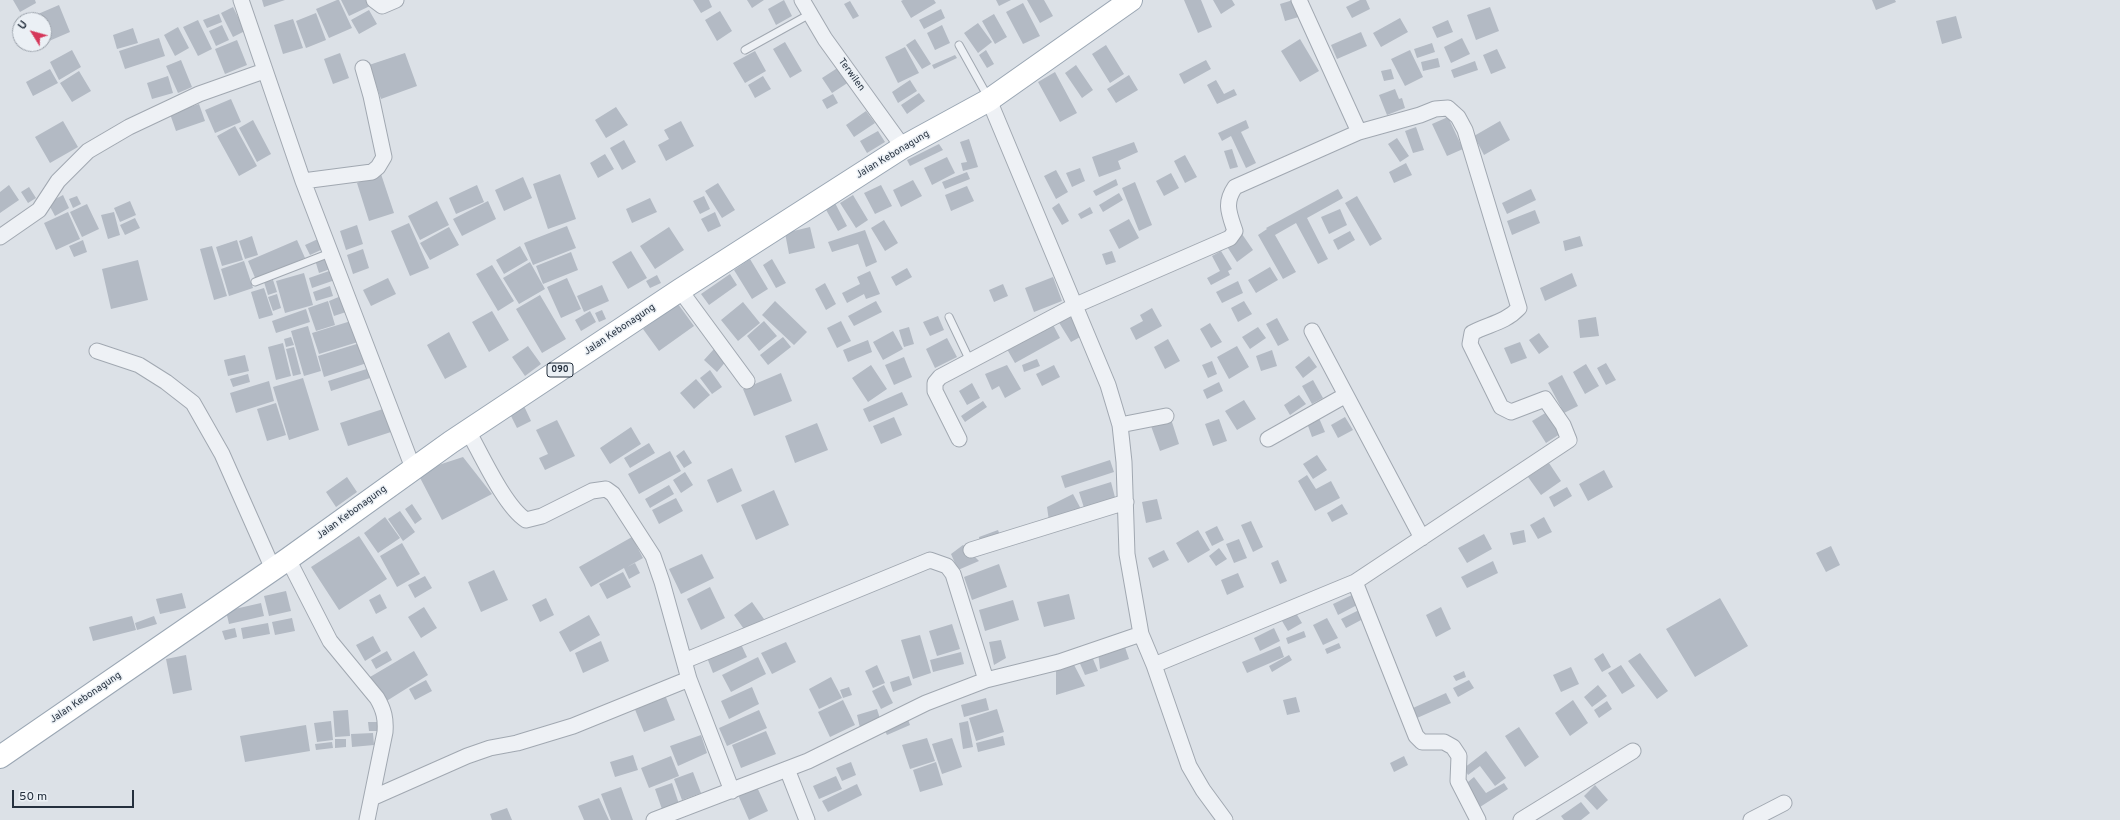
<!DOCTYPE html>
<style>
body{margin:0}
#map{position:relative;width:2120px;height:820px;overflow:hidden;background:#dce1e7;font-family:Overpass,sans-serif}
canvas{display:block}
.north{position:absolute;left:12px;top:12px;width:40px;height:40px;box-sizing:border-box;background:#ebf0f5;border:1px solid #9ca3ac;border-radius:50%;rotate:307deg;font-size:11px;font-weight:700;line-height:16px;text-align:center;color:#25303e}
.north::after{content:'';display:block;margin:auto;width:14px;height:18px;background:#d5375a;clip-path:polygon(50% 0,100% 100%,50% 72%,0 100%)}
.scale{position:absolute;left:12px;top:790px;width:122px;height:18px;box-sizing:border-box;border:2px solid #25303e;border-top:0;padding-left:5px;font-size:12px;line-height:14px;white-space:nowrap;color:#25303e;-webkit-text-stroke:3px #ebf0f5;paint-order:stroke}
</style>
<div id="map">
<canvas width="2120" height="820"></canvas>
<div class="north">U</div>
<div class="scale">50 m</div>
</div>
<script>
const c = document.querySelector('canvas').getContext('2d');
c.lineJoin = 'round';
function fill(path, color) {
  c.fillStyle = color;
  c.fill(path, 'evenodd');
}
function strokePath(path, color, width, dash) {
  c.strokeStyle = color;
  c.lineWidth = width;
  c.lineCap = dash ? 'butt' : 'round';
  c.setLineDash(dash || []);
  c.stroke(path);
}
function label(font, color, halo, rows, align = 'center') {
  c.font = font + ' Overpass,sans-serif';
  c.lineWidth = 3;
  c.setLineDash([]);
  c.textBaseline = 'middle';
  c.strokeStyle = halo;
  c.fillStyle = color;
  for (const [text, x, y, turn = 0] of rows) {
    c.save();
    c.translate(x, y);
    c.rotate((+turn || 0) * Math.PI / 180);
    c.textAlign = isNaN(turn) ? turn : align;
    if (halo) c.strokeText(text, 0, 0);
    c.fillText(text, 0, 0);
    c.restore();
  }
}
fill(new Path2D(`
 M13,0h22l1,3 -16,9z
 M262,0h23l-21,7z
 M337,0h2l13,28 -23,10 -13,-29z
 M341,0h25l4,6 -21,10z
 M693,0h16l3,7 -11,6z
 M747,0h17l-12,8z
 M784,0l8,16 -16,9 -8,-16z
 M903,0h31l2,3 -25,15 -10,-17z
 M996,0h15l-12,6z
 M1027,0h17l9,16 -13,7z
 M1184,0h17l11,27 -14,6z
 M1213,0h19l3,5 -14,9z
 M1293,0l9,16 -17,5 -5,-17z
 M1360,0h6l4,9 -18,9 -6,-11z
 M1872,0h23l1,2 -20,8z
 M850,1l9,15 -6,3 -9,-15z
 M1023,3l17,33 -17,8 -17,-32z
 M59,5l11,27 -21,9 -5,-12v-9h-4l-2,-6z
 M233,7l12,24 -12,6 -12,-24z
 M1490,7l9,24 -23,9 -9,-25z
 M941,9l4,9 -21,11 -5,-9z
 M369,10l8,14 -18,10 -8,-14z
 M720,11l12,20 -15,10 -12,-21z
 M316,13l10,27 -20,8 -10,-27z
 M219,14l3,8 -15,6 -4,-8z
 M994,14l13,23 -12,7 -13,-23z
 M1956,16l6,22 -20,6 -6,-23z
 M1400,18l8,14 -27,15 -8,-14z
 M293,19l10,29 -20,6 -9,-29z
 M198,20l14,29 -14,7 -15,-29z
 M1448,20l5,12 -16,6 -5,-11z
 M978,23l14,19 -14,11 -14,-20z
 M222,25l7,15 -13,6 -7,-15z
 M942,25l8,18 -15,7 -8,-17z
 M178,27l11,21 -14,8 -11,-21z
 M133,28l5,15 -21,6 -4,-14z
 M1361,32l6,14 -30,13 -6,-14z
 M159,38l6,18 -40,13 -6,-18z
 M1462,38l8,16 -19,9 -7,-16z
 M915,39l16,25 -9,5 -16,-24z
 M1300,39l19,32 -19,11 -19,-31z
 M237,40l10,25 -22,9 -10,-25z
 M785,42l17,29 -12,7 -17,-29z
 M1432,43l3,9 -18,6 -3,-9z
 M1106,45l18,29 -14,9 -18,-29z
 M905,47l14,26 -21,10 -13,-26z
 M1497,49l9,19 -15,6 -8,-19z
 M72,50l9,17 -22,13 -9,-18z
 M986,50l8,14 -7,4 -8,-13z
 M1410,50l13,27 -18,9 -14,-27z
 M755,51l11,20 -21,12 -12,-20z
 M340,53l9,25 -16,6 -9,-25z
 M405,53l12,33 -36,13 -12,-34z
 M955,55l2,3 -23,11 -2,-4z
 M1438,58l2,9 -17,4 -2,-9z
 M181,60l11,27 -14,6 -12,-27z
 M1206,60l5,9 -27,15 -5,-10z
 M1475,61l3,9 -24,8 -3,-8z
 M1076,65l17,25 -11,8 -17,-25z
 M839,67l10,15 -17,11 -10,-15z
 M50,69l8,14 -25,13 -7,-14z
 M1391,69l3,10 -10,2 -3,-10z
 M79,71l12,20 -19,11 -12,-19z
 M1055,72l22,41 -17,9 -22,-40z
 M1129,75l9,15 -22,13 -9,-14z
 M168,76l5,17 -21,6 -5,-16z
 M763,76l8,13 -16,9 -7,-13z
 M910,80l7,11 -19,12 -6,-11z
 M1216,80l8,14 10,-5 3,6 -20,9 -10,-19z
 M1395,89l4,10 3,-1 3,10 -18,7 -8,-20z
 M919,93l6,8 -18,13 -6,-9z
 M833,94l5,9 -11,6 -5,-9z
 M231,99l10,23 -26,11 -10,-23z
 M199,104l6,17 -29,10 -6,-17z
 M616,107l12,18 -22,13 -11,-18z
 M866,111l9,12 -21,14 -8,-12z
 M1448,117l15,32 -16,7 -15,-32z
 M253,120l18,34 -14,8 -18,-34z
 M1246,120l3,8 -8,4 15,31 -10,5 -15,-32 -9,5 -4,-8z
 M63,121l15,26 -28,16 -15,-26z
 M681,121l13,25 -28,15 -8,-16 11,-6 -5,-9z
 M1500,121l10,19 -26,15 -10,-19z
 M235,126l22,40 -18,10 -22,-40z
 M1416,127l8,23 -11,3 -8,-22z
 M878,131l7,11 -18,11 -7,-12z
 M1397,138l12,18 -9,6 -12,-18z
 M969,139l9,28 -15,4 -2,-8 6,-1 -7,-20z
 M624,140l12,22 -14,8 -12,-22z
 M1134,142l4,10 -20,9 3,8 -22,8 -7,-20z
 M939,144l4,6 -33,16 -3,-6z
 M1232,149l6,18 -8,2 -6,-18z
 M605,154l9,15 -16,9 -8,-15z
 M1185,155l12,22 -12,6 -11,-22z
 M947,157l8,16 -23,12 -8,-17z
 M1406,163l6,12 -18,8 -5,-11z
 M1080,168l5,13 -13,6 -6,-14z
 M1056,170l12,22 -12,7 -12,-23z
 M967,172l3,7 -25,10 -3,-7z
 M1171,173l8,15 -15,8 -8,-15z
 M381,174l13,39 -25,8 -12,-38z
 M560,174l16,45 -28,10 -15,-45z
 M523,177l9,21 -28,13 -9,-21z
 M1116,179l2,6 -22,11 -3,-5z
 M913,180l9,16 -21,11 -8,-17z
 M1135,182l17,43 -13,6 -17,-43z
 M718,183l17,27 -13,8 -17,-27z
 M9,185l10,15 -19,13v-21z
 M477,185l7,17 -28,12 -7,-16z
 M881,185l11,21 -17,8 -11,-21z
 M967,186l7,15 -23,10 -6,-16z
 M29,187l7,11 -8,5 -7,-11z
 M1338,189l5,9 -36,20 21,41 -10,5 -22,-41 -21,12 21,37 -13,7 -25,-44 9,-6 -1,-1z
 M1531,189l5,11 -29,14 -5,-11z
 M1119,193l4,7 -20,12 -4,-7z
 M63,195l6,13 -14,8 -7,-13z
 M853,195l15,25 -12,8 -16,-25z
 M77,196l4,8 -8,4 -4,-9z
 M704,196l6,13 -10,5 -7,-13z
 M1357,196l25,43 -12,7 -25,-43z
 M650,198l7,14 -25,11 -6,-14z
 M130,201l6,14 -16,7 -6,-14z
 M437,201l12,24 -29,15 -12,-24z
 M488,201l8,18 -34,17 -9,-17z
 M835,203l12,23 -9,5 -13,-23z
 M1059,203l10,18 -7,4 -10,-17z
 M87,204l12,25 -17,8 -12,-25z
 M1090,207l3,6 -12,6 -3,-5z
 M1340,209l7,16 -18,9 -8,-17z
 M1535,210l5,13 -28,12 -5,-14z
 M68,212l12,27 -24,11 -12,-27z
 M114,212l6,23 -12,4 -7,-24z
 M715,212l6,14 -13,6 -7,-13z
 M135,218l5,10 -15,7 -5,-10z
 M1129,219l10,19 -20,11 -10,-19z
 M884,220l14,23 -13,8 -14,-23z
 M409,223l20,45 -19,8 -19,-45z
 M357,225l6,19 -17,6 -6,-19z
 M567,226l9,22 -43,17 -9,-22z
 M449,227l10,18 -29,15 -10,-17z
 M669,227l15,23 -29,19 -15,-23z
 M810,227l5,21 -26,6 -4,-21z
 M865,230l12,32 -11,5 -8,-23 -26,8 -4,-10z
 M1350,231l5,9 -17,10 -5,-10z
 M1242,234l11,16 -16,12 -11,-17z
 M252,236l6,19 -13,4 -6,-18z
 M1580,236l3,10 -18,5 -2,-10z
 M318,239l5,10 -13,6 -5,-10z
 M83,240l4,12 -13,5 -5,-11z
 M237,240l6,20 -21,6 -6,-19z
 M297,240l8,18 -49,22 -8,-19z
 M212,246l15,50 -13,4 -14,-51z
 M520,246l8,14 -24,14 -8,-14z
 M363,249l6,19 -16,6 -6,-19z
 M631,251l16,27 -19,11 -16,-27z
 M1112,251l4,11 -10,3 -4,-11z
 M1221,251l11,18 -4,2 2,4 -19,10 -4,-7 13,-7 -8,-15z
 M571,252l7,18 -35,14 -7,-18z
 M328,255l5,13 -14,5 -4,-13z
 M750,259l18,30 -16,10 -18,-29z
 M772,259l14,24 -10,5 -13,-23z
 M138,260l10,40 -37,9 -9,-40z
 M244,261l9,27 -24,8 -8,-27z
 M530,262l15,27 -26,15 -16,-26z
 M492,265l22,36 -16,10 -22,-37z
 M1270,267l8,13 -22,13 -8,-13z
 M907,268l5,9 -16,9 -5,-9z
 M332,270l3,10 -23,8 -3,-10z
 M870,271l10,23 -14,5 -2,-5 -17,9 -5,-10 18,-9 -3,-7z
 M304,273l9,32 -28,8 -9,-32z
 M1572,273l5,13 -32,15 -5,-13z
 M730,274l7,11 -28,20 -8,-11z
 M657,275l4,8 -11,5 -4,-7z
 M1053,277l9,24 -28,11 -9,-24z
 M388,278l8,16 -25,12 -8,-16z
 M567,278l14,31 -20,9 -14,-31z
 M273,280l4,12 -9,3 -4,-13z
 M1238,281l5,12 -21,10 -6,-11z
 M825,283l11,21 -10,6 -11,-21z
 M1003,284l5,12 -14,6 -5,-12z
 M602,285l7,16 -25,11 -7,-16z
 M330,286l3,10 -17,5 -3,-9z
 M264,288l9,27 -14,4 -8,-27z
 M277,294l4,14 -8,3 -5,-14z
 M540,295l26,44 -24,14 -26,-44z
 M341,296l5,16 -12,4 -5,-15z
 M328,301l7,24 -19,6 -8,-23z
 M775,301l32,31 -13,13 -32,-30z
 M876,301l6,11 -28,14 -6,-10z
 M1244,301l8,13 -14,8 -7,-14z
 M743,302l17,21 -22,18 -17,-21z
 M678,304l16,22 -35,25 -16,-22z
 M1152,308l10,18 -26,14 -6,-12 13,-7 -3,-6z
 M306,309l4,13 -34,11 -4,-12z
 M602,310l4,9 -7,3 -4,-9z
 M492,311l17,29 -20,12 -17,-30z
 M590,311l6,11 -15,9 -6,-11z
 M1069,314l13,22 -11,6 -13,-21z
 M938,316l6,14 -14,6 -7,-14z
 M1596,317l3,19 -19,2 -2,-18z
 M1277,318l12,22 -11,6 -12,-22z
 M1050,319l10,19 -45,25 -11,-19z
 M351,321l7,21 -39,12 -7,-21z
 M764,321l13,15 -18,15 -12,-15z
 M841,321l10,20 -14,7 -10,-20z
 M1210,323l12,19 -11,6 -11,-19z
 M308,326l13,45 -17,5 -13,-45z
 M909,327l5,17 -10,3 -5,-17z
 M1258,327l8,11 -16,11 -8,-12z
 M893,331l10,18 -20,11 -10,-18z
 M449,332l18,35 -22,12 -18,-34z
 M1539,333l10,14 -10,7 -10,-14z
 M291,337l3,8 -8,2 -2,-8z
 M783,337l8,10 -23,18 -8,-10z
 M947,338l10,19 -22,11 -9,-19z
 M1168,339l12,22 -15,8 -11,-22z
 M868,340l4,12 -24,10 -5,-12z
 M363,342l7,20 -46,15 -6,-21z
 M1520,342l7,16 -16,6 -7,-16z
 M283,343l8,33 -15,4 -8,-33z
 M528,346l13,18 -16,12 -13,-19z
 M1237,346l12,21 -20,12 -12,-22z
 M294,347l7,27 -8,2 -7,-27z
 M714,349l13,11 -10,12 -13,-12z
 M1272,350l5,16 -16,5 -5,-15z
 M245,355l4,16 -21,5 -4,-16z
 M1309,356l8,11 -14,11 -8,-11z
 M904,357l8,20 -18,8 -9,-20z
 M1037,359l3,7 -16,6 -2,-7z
 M1212,361l5,13 -9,4 -6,-13z
 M1606,363l10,17 -10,5 -9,-17z
 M1586,364l13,22 -14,8 -12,-22z
 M871,365l16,24 -19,13 -16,-24z
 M1007,365l14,24 -16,9 -6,-12 -7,4 -7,-16z
 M1054,365l6,12 -18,9 -6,-12z
 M370,368l3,9 -42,14 -3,-10z
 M710,370l12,17 -10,7 -12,-16z
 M781,373l11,28 -38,15 -11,-27z
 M248,374l2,8 -17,5 -3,-8z
 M1562,375l16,31 -14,7 -16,-30z
 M303,378l16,52 -30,10 -16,-53z
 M696,379l14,16 -16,14 -14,-16z
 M1313,380l10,18 -11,6 -10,-18z
 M269,381l5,20 -38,12 -6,-20z
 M1219,382l4,9 -16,8 -4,-9z
 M972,383l8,15 -13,7 -8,-14z
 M902,392l6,13 -39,17 -6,-13z
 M1299,395l7,9 -16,11 -6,-10z
 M1244,400l12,19 -19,11 -12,-19z
 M983,401l4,6 -22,15 -4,-6z
 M276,403l10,32 -19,6 -10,-32z
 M524,406l7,15 -14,7 -7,-14z
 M383,409l8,23 -43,14 -8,-23z
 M1547,412l13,22 -14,9 -14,-22z
 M894,417l8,18 -21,9 -8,-18z
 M1345,417l8,13 -15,8 -7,-13z
 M1319,418l6,14 -13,5 -5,-14z
 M1171,419l8,25 -19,7 -9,-25z
 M1219,419l8,22 -14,5 -8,-22z
 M557,420l18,36 -30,14 -6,-12 9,-4 -12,-24z
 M817,423l11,27 -33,13 -10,-27z
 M631,427l10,17 -31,20 -10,-16z
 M649,443l6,10 -25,15 -6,-10z
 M684,450l8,13 -8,5 -8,-12z
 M670,451l11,20 -42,23 -11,-20z
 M1317,455l10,15 -14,9 -10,-15z
 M463,457l29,37 -50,26 -25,-48z
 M1110,460l4,12 -49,16 -4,-12z
 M1549,463l12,18 -20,14 -13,-18z
 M732,468l10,23 -25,12 -10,-23z
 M1604,470l9,17 -25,14 -9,-17z
 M685,472l8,13 -12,8 -8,-13z
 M1307,475l9,14 15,-8 9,17 -25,13 -17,-30z
 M347,477l10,15 -21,15 -10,-15z
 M1111,482l6,23 -31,9 -7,-22z
 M669,485l5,9 -24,14 -5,-9z
 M1567,487l5,9 -18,11 -5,-10z
 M774,490l15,35 -33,15 -15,-35z
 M1073,494l9,17 -33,10 -2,-14z
 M676,498l7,13 -24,13 -7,-14z
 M1157,499l5,20 -16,4 -4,-21z
 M412,504l10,15 -7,5 -10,-15z
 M1342,504l6,10 -16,8 -5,-9z
 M400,511l15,21 -12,9 -15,-22z
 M385,517l15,21 -22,15 -14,-20z
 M1544,517l8,15 -14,7 -8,-14z
 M1251,521l12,26 -10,5 -12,-27z
 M1217,526l7,14 -12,6 -7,-14z
 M998,530l3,8 -21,5 -1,-6z
 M1198,530l12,20 -22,13 -12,-20z
 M1524,530l2,12 -13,3 -3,-12z
 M1484,534l8,15 -25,14 -9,-15z
 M359,536l28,43 -48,31 -28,-43z
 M632,537l11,21 -16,9 8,-4 5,10 -11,6 -5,-11 -33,19 -12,-20z
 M1239,539l8,19 -13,5 -8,-19z
 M402,543l18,31 -23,13 -17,-31z
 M963,545l16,16 -21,9 -7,-16z
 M1831,546l9,19 -14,7 -10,-19z
 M1219,548l8,11 -11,7 -7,-10z
 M1164,550l5,10 -16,8 -5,-10z
 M702,554l12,24 -33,16 -12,-25z
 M1278,560l9,21 -7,3 -9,-21z
 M1493,561l5,12 -31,15 -6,-11z
 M999,564l8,23 -35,13 -8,-23z
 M494,570l14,30 -27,12 -13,-30z
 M623,572l8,15 -24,12 -8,-15z
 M1238,573l6,14 -17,8 -6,-15z
 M425,576l7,12 -17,10 -7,-13z
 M710,587l15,31 -24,12 -14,-31z
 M286,591l5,20 -22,5 -5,-20z
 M182,593l4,15 -26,6 -4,-15z
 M380,594l7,14 -11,6 -7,-14z
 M1069,594l6,25 -31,8 -7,-25z
 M1354,594l5,10 -21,11 -5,-11z
 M546,598l8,17 -14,7 -8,-17z
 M1720,598l28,48 -53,31 -29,-48z
 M1013,600l6,20 -34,11 -6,-21z
 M752,602l12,17 -18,13 -12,-17z
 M261,603l3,13 -35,8 -3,-13z
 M424,607l13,21 -16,10 -13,-21z
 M1441,607l10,22 -15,8 -10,-22z
 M1359,610l4,9 -17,9 -5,-9z
 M1296,613l6,10 -14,8 -6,-10z
 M589,615l11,20 -30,17 -11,-20z
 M132,616l4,14 -43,11 -4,-14z
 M154,616l3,8 -20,6 -2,-7z
 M292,618l3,13 -20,4 -3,-13z
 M1327,618l11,20 -15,7 -10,-20z
 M268,623l2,11 -27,5 -2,-11z
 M952,624l8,25 -23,7 -8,-25z
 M235,628l2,9 -12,3 -3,-9z
 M1274,628l6,13 -20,10 -6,-13z
 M1304,631l2,6 -18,7 -2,-6z
 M920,635l11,38 -18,6 -12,-39z
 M373,636l8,15 -16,10 -9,-16z
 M739,640l8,17 -34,16 -7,-18z
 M1001,640l5,18 -12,7 -5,-23z
 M601,641l8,20 -26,12 -8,-20z
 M786,642l10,20 -24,12 -11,-21z
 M1339,643l2,5 -14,6 -2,-5z
 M1124,644l5,15 -29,10 -2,-17z
 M1280,646l4,11 -37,16 -5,-11z
 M387,651l5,9 -16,9 -5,-9z
 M414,651l14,24 -43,27 -15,-25z
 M961,652l3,12 -31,8 -3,-12z
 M1603,653l8,14 -9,5 -8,-13z
 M1640,653l28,38 -11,8 -29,-38z
 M1091,654l7,17 -13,4 -7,-16z
 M186,655l6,35 -19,4 -7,-35z
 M1289,655l3,5 -20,12 -3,-6z
 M758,657l8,17 -35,18 -9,-17z
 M1072,661l13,25 -29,9v-28z
 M877,665l8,18 -12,5 -8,-17z
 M1621,665l14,21 -13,8 -14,-21z
 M1571,667l8,17 -18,8 -8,-17z
 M1464,671l2,6 -10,4 -3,-5z
 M909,676l3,9 -19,7 -3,-10z
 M831,677l11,21 -23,11 -10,-20z
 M426,680l6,11 -17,9 -6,-11z
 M1469,680l5,8 -16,9 -5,-9z
 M884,685l9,18 -12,6 -9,-18z
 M1598,685l9,11 -15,11 -8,-10z
 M752,687l7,17 -30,15 -8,-18z
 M849,687l3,8 -9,3 -3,-8z
 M663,690l12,30 -31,12 -12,-30z
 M1446,693l5,10 -34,15 -4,-10z
 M1296,697l4,15 -13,3 -4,-15z
 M986,698l3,12 -25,7 -3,-12z
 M843,700l12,25 -25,12 -12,-25z
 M1573,700l15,23 -18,13 -15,-23z
 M1607,701l5,8 -13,9 -5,-8z
 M877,709l4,13 -21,6 -3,-13z
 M997,709l7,23 -28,9 -7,-23z
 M348,710l2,26 -15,1 -2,-26z
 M759,710l8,18 -40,18 -8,-18z
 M906,714l4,11 -23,10 -5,-10z
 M331,721l2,19 -16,2 -3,-19z
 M968,721l5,26 -10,2 -4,-26z
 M368,722h10v9h-9z
 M306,725l4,26 -65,11 -5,-26z
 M1519,727l20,30 -14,10 -20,-31z
 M766,731l10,23 -35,14 -9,-23z
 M373,733l1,12 -22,2 -1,-13z
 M701,735l6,18 -29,13 -8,-20z
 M1003,736l2,9 -27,7 -2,-9z
 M927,738l8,23 -25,8 -8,-24z
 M952,738l10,29 -20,7 -10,-30z
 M335,739h11v8l-11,1z
 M332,742l1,6 -17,2 -1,-6z
 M1486,751l20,27 -11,8 -15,-20 -12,9 -4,-7z
 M633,755l5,15 -23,7 -5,-15z
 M671,756l8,20 -30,12 -8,-20z
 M1404,756l4,9 -14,7 -4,-9z
 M851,762l5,13 -14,6 -6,-13z
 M936,762l7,23 -23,7 -7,-22z
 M693,772l8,21 -19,7 -8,-21z
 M836,776l6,13 -23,10 -6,-13z
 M1474,777l12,16 18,-10 4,6 -28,18 -17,-21z
 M672,783l8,24 -17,5 -8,-23z
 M857,784l5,11 -34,17 -6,-11z
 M1595,785l13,15 -11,10 -13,-14z
 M621,787l12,33h-22l-10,-26z
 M757,787l11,24 -19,9 -11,-25z
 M599,798l10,22h-25l-6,-14z
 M1581,802l9,11 -9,7h-17l-3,-4z
 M507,808l5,12h-20l-2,-6z`), '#b3bac4');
const lane = new Path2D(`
 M959,45l29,52
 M745,50l65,-36
 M255,282l75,-29
 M949,317l21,44`);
const street = new Path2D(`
 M241,0l62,181 110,287
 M374,0l8,6 14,-6
 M802,0l23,39 78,108
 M1299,0l60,132
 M989,100l119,285 12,40 4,37 3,92 14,80 13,31 35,101 14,24 22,30
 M303,181l69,-9 6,-5 6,-10 -13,-61 -8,-28
 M0,237l39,-27 19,-29 30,-30 41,-24 70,-33 65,-23
 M680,290l67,91
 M1312,331l110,207
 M97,351l42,14 27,17 27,21 29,51 51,115
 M1120,425l46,-9
 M468,431c13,23 37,76 58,89l16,-4 50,-25 14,-2 7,5 40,62 9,26 27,97 43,112
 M959,439l-24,-48v-8l5,-6 136,-72 154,-67 5,-7c-6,-18 -11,-28 0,-44l124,-55 61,-17 15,-6 13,-1 10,9 7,13 54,178c-14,15 -31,16 -47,25l-2,11 31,63 10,5 34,-13 18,26 6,15 -214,142 -201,83
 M1268,439l78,-44
 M971,550l155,-48
 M288,559l42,82 47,57c7,12 9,21 8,34l-18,88
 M1355,582l61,154 6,6h22l9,5 6,9 -1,25 20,39
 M684,661l246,-101 17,6 6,8 33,106
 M787,769l20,51
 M372,798l95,-42 23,-8 27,-5 56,-17 116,-47
 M654,820l154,-59 118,-58 60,-23 73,-18 82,-28
 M1521,820l112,-69
 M1751,820l33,-17`);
const primary = new Path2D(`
 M0,757l288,-198 163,-117 229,-152 223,-143 86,-47 142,-100`);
strokePath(lane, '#a1a8b1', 9);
strokePath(street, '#a1a8b1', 17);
strokePath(primary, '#9aa6b3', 24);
strokePath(lane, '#eef1f5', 7);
strokePath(street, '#eef1f5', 15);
strokePath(primary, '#fff', 22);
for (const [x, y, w] of [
 [560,370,26]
]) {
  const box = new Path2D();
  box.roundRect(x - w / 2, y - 7, w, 14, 3);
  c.fillStyle = '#ebf0f5';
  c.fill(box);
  strokePath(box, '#25303e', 1);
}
label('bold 9px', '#25303e', null, [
 ["090",560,370]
]);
label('10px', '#25303e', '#ebf0f5', [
 ["Terwilen",851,75,54],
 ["Jalan Kebonagung",893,155,-31],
 ["Jalan Kebonagung",620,330,-34],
 ["Jalan Kebonagung",352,513,-36],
 ["Jalan Kebonagung",86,698,-34]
]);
</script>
